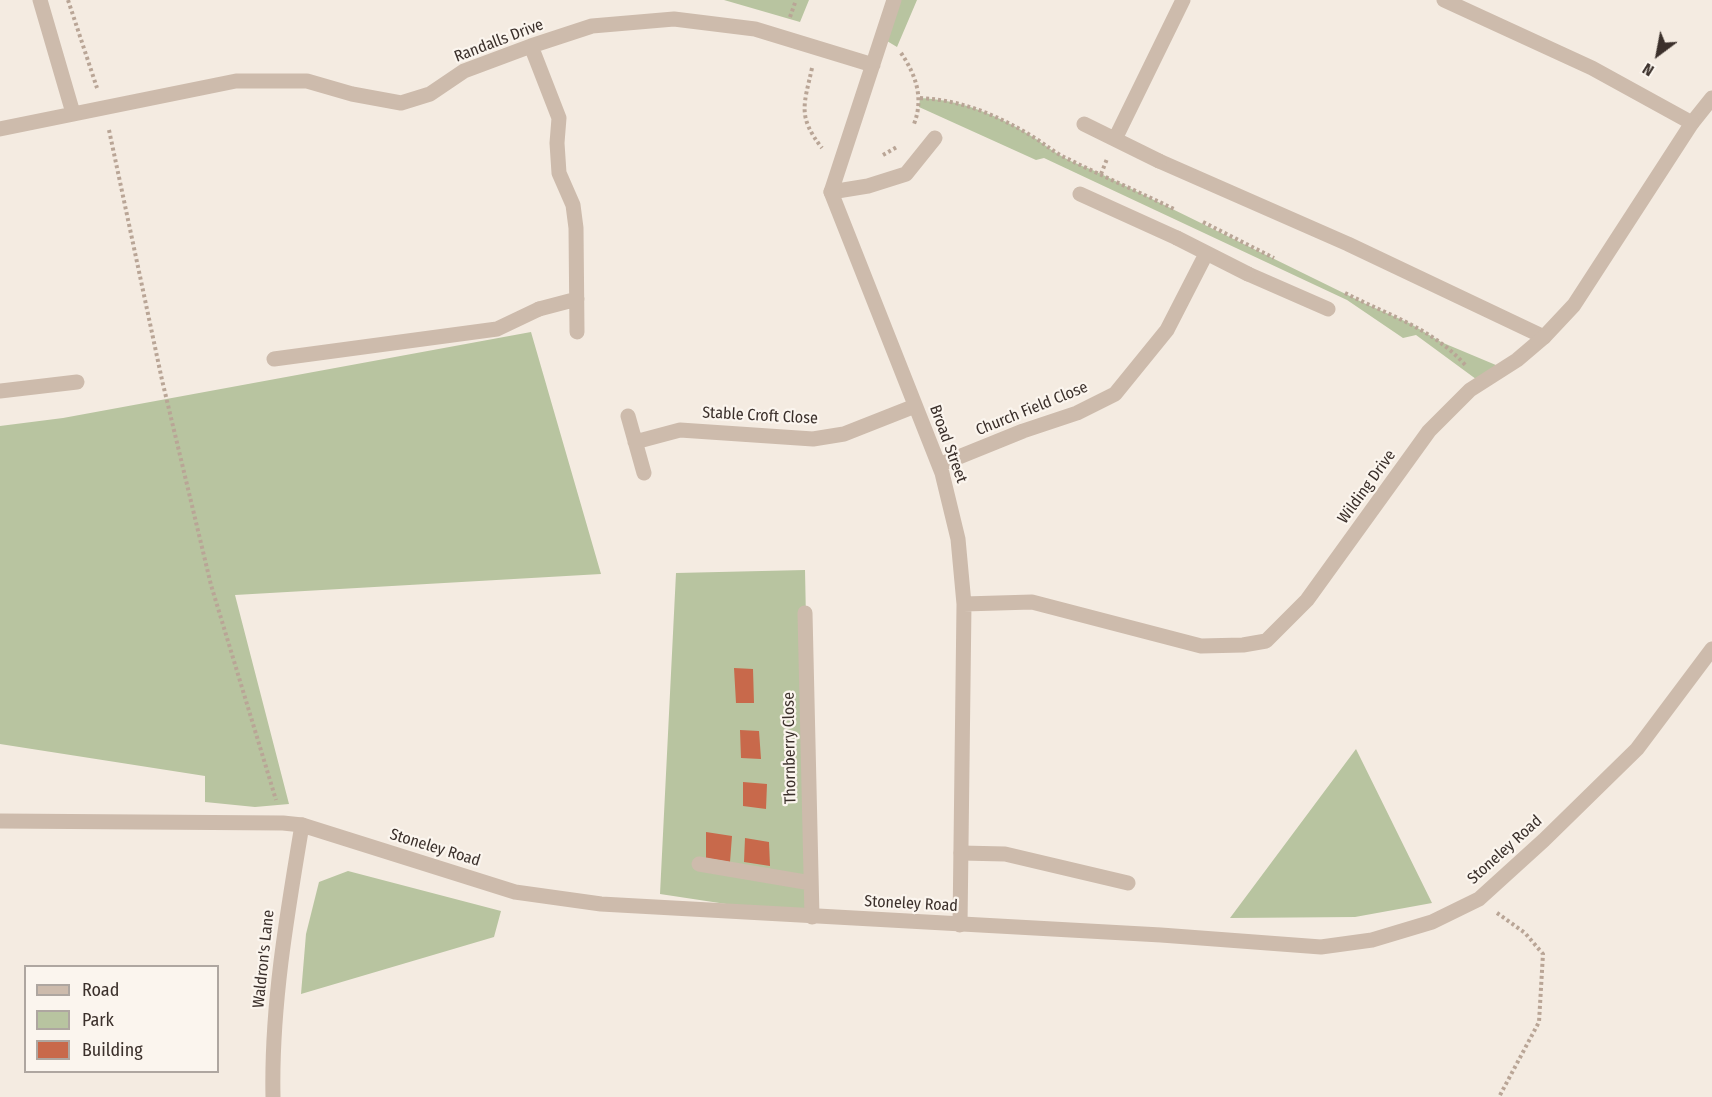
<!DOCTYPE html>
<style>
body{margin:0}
#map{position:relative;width:1712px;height:1097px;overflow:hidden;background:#f4ebe1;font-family:"Fira Sans Condensed",sans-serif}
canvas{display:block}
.legend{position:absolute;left:24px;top:965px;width:195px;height:108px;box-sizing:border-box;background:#fbf5ee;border:2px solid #aea6a0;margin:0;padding:8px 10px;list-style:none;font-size:18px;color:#3b302b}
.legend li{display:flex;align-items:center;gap:12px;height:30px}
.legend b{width:30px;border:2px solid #aea6a0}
.north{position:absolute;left:1628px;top:24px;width:60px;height:60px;-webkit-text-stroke:4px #fbf5ee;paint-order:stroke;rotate:212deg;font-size:16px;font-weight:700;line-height:24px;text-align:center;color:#3b302b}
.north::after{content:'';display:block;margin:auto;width:21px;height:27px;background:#3b302b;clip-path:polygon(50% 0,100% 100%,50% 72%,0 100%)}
</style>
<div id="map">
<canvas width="1712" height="1097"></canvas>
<ul class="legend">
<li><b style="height:8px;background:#cdbbac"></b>Road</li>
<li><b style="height:16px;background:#b8c4a0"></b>Park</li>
<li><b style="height:16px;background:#c8694b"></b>Building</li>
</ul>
<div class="north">N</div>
</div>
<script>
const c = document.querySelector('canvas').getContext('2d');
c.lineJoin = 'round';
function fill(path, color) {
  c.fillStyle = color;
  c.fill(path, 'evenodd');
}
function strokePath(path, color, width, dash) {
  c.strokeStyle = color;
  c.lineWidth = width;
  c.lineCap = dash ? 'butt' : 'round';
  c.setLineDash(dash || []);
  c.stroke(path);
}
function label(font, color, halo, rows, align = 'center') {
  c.font = font + ' "Fira Sans Condensed",sans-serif';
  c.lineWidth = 4.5;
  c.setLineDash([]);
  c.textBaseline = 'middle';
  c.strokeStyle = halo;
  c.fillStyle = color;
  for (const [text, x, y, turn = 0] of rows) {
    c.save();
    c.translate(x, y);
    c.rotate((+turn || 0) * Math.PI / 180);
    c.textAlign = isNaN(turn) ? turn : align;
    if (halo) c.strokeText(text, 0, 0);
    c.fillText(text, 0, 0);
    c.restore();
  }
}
fill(new Path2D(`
 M724,0h85l-9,22z
 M894,0h23l-20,47 -15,-9z
 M920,98c43,2 80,18 116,41 9,6 18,13 27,18 12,7 26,11 38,17l265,130 43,19 32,19 62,26 -23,14 -64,-47 -13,3 -56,-38 -303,-142 -8,2 -117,-53z
 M531,332l70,242 -366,21 54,209 -34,3 -50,-5v-26l-205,-32v-318l63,-8z
 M805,570l7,347 -152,-23 16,-321z
 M1356,749l76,154 -77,14 -125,1z
 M348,871l153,40 -7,26 -193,57 5,-60 13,-52z`), '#b8c4a0');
fill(new Path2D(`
 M734,668l19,1 1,34h-18z
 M740,730l19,1 2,28 -20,-1z
 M743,782l24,2 -1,25 -23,-3z
 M706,832l26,4 -2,26 -24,-4z
 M745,838l24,4 1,24 -26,-4z`), '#c8694b');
strokePath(new Path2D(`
 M68,0l29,88
 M790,17l6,-17
 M901,53c15,22 23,45 13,71
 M812,68c-8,37 -15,48 10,80
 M920,98c43,2 79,18 115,40 11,7 20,15 31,20 36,18 73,34 108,51
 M109,130l53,250 49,205 65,215
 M883,155l14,-8
 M1101,174l6,-15
 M1203,222l71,36
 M1345,293c43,22 89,36 121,73
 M1497,913l28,20 18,21 -4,68 -40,75`), '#b9a596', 4, [3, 3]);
strokePath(new Path2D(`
 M1692,123l20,-25
 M1159,161l189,83 196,93
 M831,192l37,-6 38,-12 29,-36
 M1080,194l97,44
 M1248,274l80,35
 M274,359l223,-30 42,-20
 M0,391l77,-9
 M961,853l44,1 123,29`), '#cdbbac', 15);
strokePath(new Path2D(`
 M40,0l33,113
 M894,0l-63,192 111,281 16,66 6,65 -4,321
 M531,46l28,72 -2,25 2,30 14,32 3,23 1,104
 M1084,124l75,37
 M0,129l236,-48h71l45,13 49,9 29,-9 34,-23 67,-25 61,-20 82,-7 81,10 118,36
 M1115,139l68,-139
 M1177,238l71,36
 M539,309l38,-10
 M628,416l16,57
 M635,442l45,-12 133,9 31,-5 71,-28
 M939,465l84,-34 54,-18 38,-19 52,-64 39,-76
 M964,604l68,-2 169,44 42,-1 23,-4 41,-41 122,-169 41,-41 47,-30 27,-23 30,-32 118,-182 -100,-55 -148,-68
 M805,613l7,304
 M699,864l112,19
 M273,1097c-2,-90 14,-183 29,-272`), '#cdbbac', 15);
strokePath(new Path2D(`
 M0,821l283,2 19,2 213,67 86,12 560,31 160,12 51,-7 60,-18 47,-23 65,-59 93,-91 75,-100`), '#cdbbac', 15);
label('16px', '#3b302b', '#fbf5ee', [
 ["Randalls Drive",499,41,-21],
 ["Church Field Close",1032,409,-22],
 ["Stable Croft Close",760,416,3],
 ["Broad Street",948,444,70],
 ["Wilding Drive",1367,487,-54],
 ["Thornberry Close",790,748,-91],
 ["Stoneley Road",435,848,17],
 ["Stoneley Road",1505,850,-42],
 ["Stoneley Road",911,904,3],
 ["Waldron's Lane",264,959,-84]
]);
</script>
